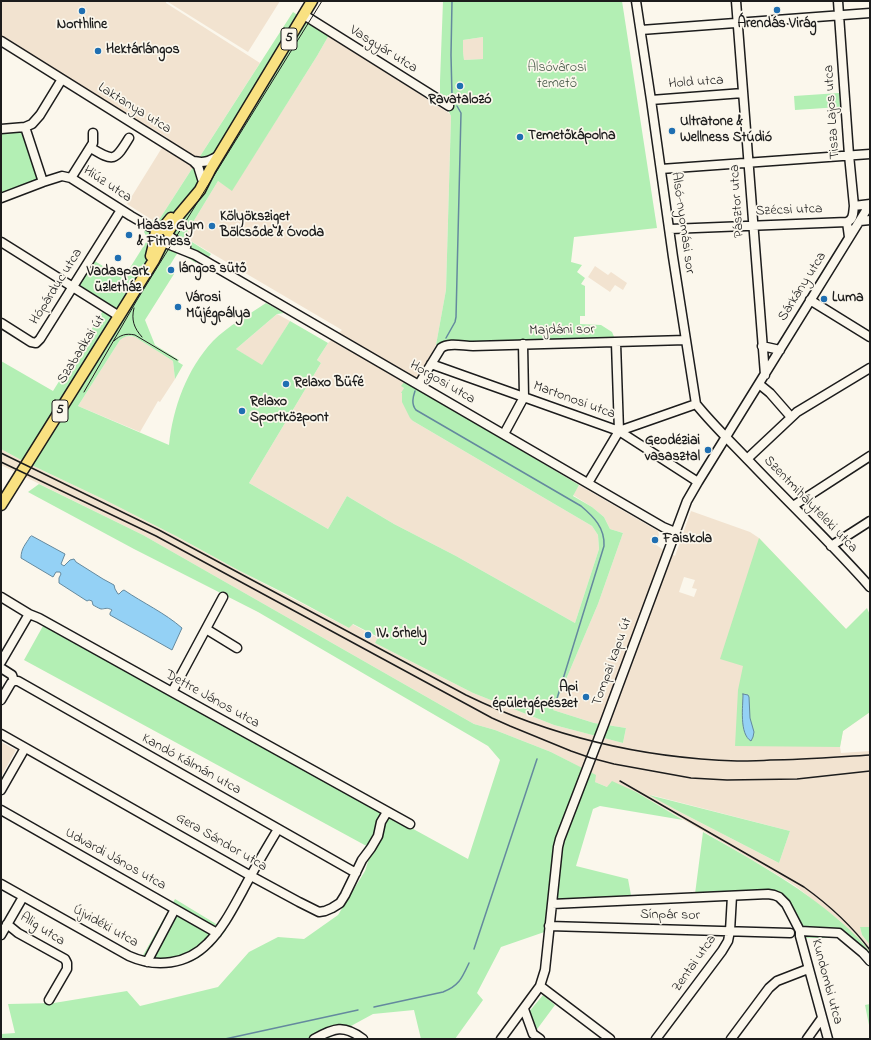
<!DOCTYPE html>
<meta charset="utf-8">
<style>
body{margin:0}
#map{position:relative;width:871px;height:1040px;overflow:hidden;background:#fbf7ec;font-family:"Indie Flower",sans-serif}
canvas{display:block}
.frame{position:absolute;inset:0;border:2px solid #1c1c1c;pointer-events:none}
</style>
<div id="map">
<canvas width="871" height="1040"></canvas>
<div class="frame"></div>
</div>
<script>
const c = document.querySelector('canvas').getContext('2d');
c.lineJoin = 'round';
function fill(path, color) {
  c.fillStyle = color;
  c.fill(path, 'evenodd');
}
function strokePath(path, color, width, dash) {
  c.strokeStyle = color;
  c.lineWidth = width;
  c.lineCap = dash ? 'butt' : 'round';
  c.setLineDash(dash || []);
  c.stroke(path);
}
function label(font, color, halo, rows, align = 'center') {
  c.font = font + ' "Indie Flower",sans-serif';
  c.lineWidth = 3.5;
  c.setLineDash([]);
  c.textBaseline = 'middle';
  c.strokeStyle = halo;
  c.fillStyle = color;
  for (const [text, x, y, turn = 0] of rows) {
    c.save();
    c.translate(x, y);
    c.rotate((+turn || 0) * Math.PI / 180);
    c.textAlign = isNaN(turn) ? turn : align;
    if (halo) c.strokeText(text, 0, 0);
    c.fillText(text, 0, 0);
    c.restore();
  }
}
fill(new Path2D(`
 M1,1h165v2l94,60 -103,160 -30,-19 41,-66 -167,-97z
 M168,1h112l-32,51 -80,-50z
 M329,35l121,79 1,2 -5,174 -10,55 -23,41h-11l2,2 -2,5 11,28 179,105 6,9 1,14 -24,74 -119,-67 -62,-32 -47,-28 -19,33 -79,-46 72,-120 -4,-3 11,-17 14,-13 -158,-93 34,-56 14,9 85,-134z
 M483,37v22l-19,1 -1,-8v-12z
 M595,266l13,9 3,-3 16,11 -4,7 -8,-5 -5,7 -22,-15z
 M277,314l13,7 -28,45 -26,-17z
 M128,336l7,1 38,24 2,18 -15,23 -2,-1 -18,31 -62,-26 42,-66 4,-3z
 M1,449l22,12 82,39 71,36 62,34 111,58 3,-4 26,14 -3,5 98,50 81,32 69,18 3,-15 -32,-5 -41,-13 45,-106 25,-71 -13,-4 -6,-12 -12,-10 -19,-12 6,-10 79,46 1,4 -4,9 7,5 13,7 16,-45 59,21 9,6 87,91 24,83 -27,19 -3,16 1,6 29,-2v176h-10l2,8 8,10v9l-9,-13 -21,-20 -46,-36 -23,-14 -135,-79 -29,-5 -12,-5 -6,-10 -38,-20 -56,-22 -21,-6 -331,-189 -142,-70zM684,577l11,3 -3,8 5,1 -3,8 -15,-5zM651,795l139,36 -11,32 -99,-51z
 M1,742l15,8 -15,27z`), '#f2e3d0');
fill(new Path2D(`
 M443,1h179l35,227 -83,9 -3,25 11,3 -5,7 8,6 -4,6 4,2v30h-5v8l21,1 11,7 3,7 -151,5 -13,-3 -15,4 10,-55 5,-174 -11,-22v-13zM483,37v22l-19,1 -1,-8v-12z
 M293,12l36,23 -12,21 -85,135 -14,-10 -34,56 27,17 -2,3 -8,-3 -5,9 -18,-11 -11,18 7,4 -29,46 10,25 24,15 -1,2 5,3 -8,14 -2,-18 -38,-24c-6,-2 -10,-1 -15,3l-42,66 91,39c4,-38 18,-76 44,-104 15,-15 35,-26 53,-38l18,10 -7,1 -41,35 26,16 28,-44 38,22 -11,17 4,3 -72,120 79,46 19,-33 47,28 62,32 119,67 24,-74 -1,-14 -6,-9 -179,-105 -3,-3 -8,-16v-9h-1l3,-5 -3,-2 4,-5 174,104 -6,11 19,11 12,10 6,12 13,4 -25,71 -45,106 41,13 32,5 -3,15 -69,-18 -81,-32 -98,-50 3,-6 -25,-13 -4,4 -63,-34 -48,-24 -62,-34 -71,-36 -82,-39 -22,-12v-88l52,30 53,-85 -24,-16 -3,-9 14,-21 28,17 2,2 25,-40 -4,-7 8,-12 5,3z
 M839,93l1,14 -45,3 -1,-14z
 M21,130l3,3 15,45 -1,2 -35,14 -2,-4v-59z
 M39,484l104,51 331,189 21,6 56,22 45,23 -1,7 12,5 5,-6 24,11 47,28 -83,-14 -7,3 -17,57 52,13 3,16 64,-1 8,-62c51,29 103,57 147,98 6,6 16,15 20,23 1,4 0,11 0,15l-14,-18 -13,-12h-46l-2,-14 -20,-26 -219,10 -3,21 -52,18 -24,46 6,7 -28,39h-34l-7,-29 -41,4 -46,25h-326v-5l14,-1 -7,-29 46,-1 73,-12 13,15 78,-19 31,-35 29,-15 26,2 34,-24 27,-44 7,-22 -348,-189 19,-34 425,233 32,-99 -12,-14 -230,-134 -124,-63 -106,-57z
 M759,538l87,91 21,-21 3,7v97l-27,19 -3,16 -105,-1 3,-56 5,-24 -23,-7z
 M649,795l141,36 -11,32 -99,-51z
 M175,899l51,31c-25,34 -46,42 -88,34z
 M860,927h10v18l-8,-10z
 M543,995l12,10 -20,27 -7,-19z
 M870,1004v26l-5,-25z`), '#b3efb4');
const water = new Path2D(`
 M32,536l33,18 -4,10 3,2 6,-6 4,-1 2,3 27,17 11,6 1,4 3,5h1l3,-3 2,-1c19,13 41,23 58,38l-10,22 -62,-35v-2l2,-3c-5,-3 -7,-1 -11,-1 -3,-1 -6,-3 -8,-4l-1,-4 -3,-1 -2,1 -28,-18v-5l2,-4 -1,-2h-4l-3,5 -32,-19c0,-10 5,-14 9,-21z
 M743,694l5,1 1,2 1,21 4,14 -1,5 -2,4c-12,-7 -8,-35 -8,-47z`);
fill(water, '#94d1f5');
strokePath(water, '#64899e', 1);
strokePath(new Path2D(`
 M452,96l-1,-41 1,-54
 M446,338l9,-16 1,-5 5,-204 -4,-7
 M415,391c-2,6 -4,13 1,19l165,96c13,11 24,22 23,40l-49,159
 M474,949l63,-190
 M374,1007l69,-15c16,-6 19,-14 26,-29
 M225,1039l133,-29`), '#64899e', 1.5);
const minor = new Path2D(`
 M636,1l15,99 22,157 23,147c17,21 36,39 54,58 40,42 82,82 120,125
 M736,1l29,374
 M838,1l11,154 5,51 16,-2
 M304,15l145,91
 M641,30l229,-17
 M1,41l192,120 5,5 4,13
 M651,100l92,-7
 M25,127l18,55
 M1,129l24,-2 7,-3 8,-9 22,-36
 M91,148c23,14 24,13 38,-10
 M193,161c11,2 15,1 25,-5
 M661,169l209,-15
 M71,178l22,-35v-10
 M1,198l42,-16 19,-6 9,2 60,38 19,11 9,2
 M860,221l10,-1
 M847,222c7,-3 6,-9 7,-16
 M670,229l177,-7 2,15
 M169,236l17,11
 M1,242l118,74
 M165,243l30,12 468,272 12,5
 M810,300l60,37
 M1,323l30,19 5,1 4,-4 81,-129
 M762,346l18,4
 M431,364l188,67 79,51
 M419,384l22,-36c8,-6 22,-2 32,-2l213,-6
 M759,384l11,9 21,24
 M619,431l77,-27
 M504,434l20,-37 -1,-53
 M747,459l50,-47 73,-44
 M588,483l31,-52 -3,-88
 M793,506l77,-50
 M831,546l39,-25
 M1,597l28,17 10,4 133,74 238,132
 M206,629l31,19
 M1,662l28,-48
 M1,668l11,7 2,6
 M14,681h4l338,192
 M172,692l51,-95
 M1,700l10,-17 3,-2
 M1,734l250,142 48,26 20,10 6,-1 7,-3 8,-5 5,-8 17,-35 9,-12 7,-12 3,-14 6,-10
 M1,790l24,-42
 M1,810l216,123
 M1,884l128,72c27,12 58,9 79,-13 15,-15 25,-35 35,-53 11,-21 23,-41 35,-61
 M552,904l216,-10 6,1 5,2 7,7 14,27v5l28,103
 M7,924l11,9 47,26 2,4v6l-18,31
 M549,926l241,7
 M800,931l39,2 24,20 7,8
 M1,935l22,-38
 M147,962l28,-53
 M540,986l70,53
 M524,1009l9,25 7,5
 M314,1039c20,-11 30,-15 49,0
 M501,1039l39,-53 5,-16 13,-123 2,-8 43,-112 84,-226 11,-19 172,-278
 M656,1039l66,-88 6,-10 2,-10 2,-35
 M731,1039l38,-51 8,-7 31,-12
 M807,1039l15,-21`);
const major = new Path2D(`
 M168,232l11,-17 21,-25 10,-20 102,-169
 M151,256l4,-16v-4l1,-4 1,-2 5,-1 9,-11
 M1,505l153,-245 8,-16`);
strokePath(minor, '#1c1c1c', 11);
strokePath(major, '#1c1c1c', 13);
strokePath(minor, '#fbf7ec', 8);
strokePath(major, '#f9e181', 10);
strokePath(new Path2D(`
 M134,308c-3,12 0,20 8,29
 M114,341c6,-6 12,-8 21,-6l42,25
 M84,392l53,-92 185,-299`), '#1c1c1c', 1);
strokePath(new Path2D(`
 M1,453l158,77 307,165c86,42 176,63 271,66 11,0 22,0 33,-1 34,0 67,-3 100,-5
 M1,462l155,74 336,182 18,8 61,25 20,7 23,6 77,14 36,2 70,-1 73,-8
 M620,781l184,106c25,18 47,38 66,63`), '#1c1c1c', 1.5);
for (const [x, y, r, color] of [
 [777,10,4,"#1f6fb2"],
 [82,11,4,"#1f6fb2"],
 [98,51,4,"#1f6fb2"],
 [460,86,4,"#1f6fb2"],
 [672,131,4,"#1f6fb2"],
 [520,137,4,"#1f6fb2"],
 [212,226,4,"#1f6fb2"],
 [129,235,4,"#1f6fb2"],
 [118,258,4,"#1f6fb2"],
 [171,270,4,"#1f6fb2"],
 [824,299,4,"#1f6fb2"],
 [178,307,4,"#1f6fb2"],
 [286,384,4,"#1f6fb2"],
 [242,411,4,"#1f6fb2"],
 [708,450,4,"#1f6fb2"],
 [655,540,4,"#1f6fb2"],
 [368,635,4,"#1f6fb2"],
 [586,697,4,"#1f6fb2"]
]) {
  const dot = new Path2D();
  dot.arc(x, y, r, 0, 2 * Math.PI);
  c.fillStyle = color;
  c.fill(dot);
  strokePath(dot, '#fbf7ec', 1.5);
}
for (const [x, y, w] of [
 [289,39,16],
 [60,411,16]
]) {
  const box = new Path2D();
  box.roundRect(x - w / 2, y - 11, w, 22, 3);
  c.fillStyle = '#fbf7ec';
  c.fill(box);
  strokePath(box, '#1c1c1c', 1);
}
label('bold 13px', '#1c1c1c', null, [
 ["5",289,39],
 ["5",60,411]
]);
label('bold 14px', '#1c1c1c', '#fbf7ec', [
 ["Árendás Virág",777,25,"center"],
 ["Northline",82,26,"center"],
 ["Hektárlángos",106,51],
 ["Ravatalozó",460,101,"center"],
 ["Ultratone &",680,123],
 ["Wellness Stúdió",680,139],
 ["Temetőkápolna",528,137],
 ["Kölyöksziget",220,218],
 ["Bölcsőde & Óvoda",220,234],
 ["Haász Gym",137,227],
 ["& Fitness",137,243],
 ["lángos sütő",179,270],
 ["Vadaspark",118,273,"center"],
 ["üzletház",118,289,"center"],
 ["Városi",186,299],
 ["Műjégpálya",186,315],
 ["Luma",832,299],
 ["Relaxo Büfé",294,384],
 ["Relaxo",250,403],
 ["Sportközpont",250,419],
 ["Geodéziai",700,442,"right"],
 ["vasasztal",700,458,"right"],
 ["Faiskola",663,540],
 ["IV. őrhely",376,635],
 ["Api",578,689,"right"],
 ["épületgépészet",578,705,"right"]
], 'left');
label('14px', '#1c1c1c', '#fbf7ec', [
 ["Vasgyár utca",383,50,32],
 ["Hold utca",696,83,-4],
 ["Laktanya utca",134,109,32],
 ["Tisza Lajos utca",833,112,-94],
 ["Hiúz utca",107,185,33],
 ["Pásztor utca",738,201,-94],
 ["Szécsi utca",789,211,-2],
 ["Alsó-nyomási sor",682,223,82],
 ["Hópárduc utca",57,287,-58],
 ["Sárkány utca",803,287,-58],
 ["Majdáni sor",562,331,-1],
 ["Szabadkai út",82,350,-58],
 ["Horgosi utca",442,383,30],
 ["Martonosi utca",574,401,20],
 ["Szentmihályteleki utca",810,505,46],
 ["Tompai kapu út",613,662,-70],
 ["Dettre János utca",212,700,29],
 ["Kandó Kálmán utca",191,765,29],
 ["Gera Sándor utca",221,843,30],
 ["Udvardi János utca",115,860,29],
 ["Sínpár sor",670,916,1],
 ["Újvidéki utca",105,927,29],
 ["Alig utca",42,930,32],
 ["Zentai utca",695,964,-55],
 ["Kundombi utca",826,982,75]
]);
label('14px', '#495b4a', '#fbf7ec', [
 ["Alsóvárosi",557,69],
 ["temető",557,85]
]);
</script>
